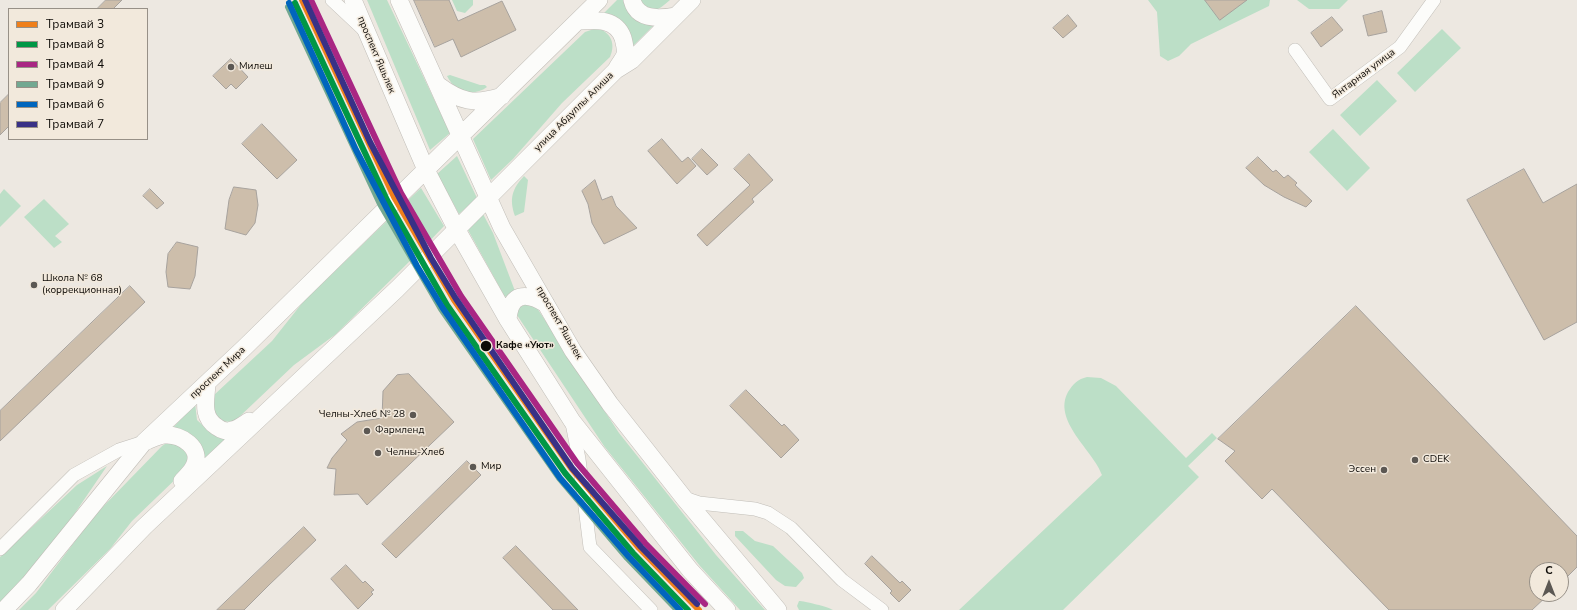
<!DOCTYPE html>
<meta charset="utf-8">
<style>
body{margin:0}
#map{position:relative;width:1577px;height:610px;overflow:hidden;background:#ede8e1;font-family:"Nunito Sans",sans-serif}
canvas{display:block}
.legend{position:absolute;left:8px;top:8px;width:140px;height:132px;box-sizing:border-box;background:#f2e9dc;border:1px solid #979087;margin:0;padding:5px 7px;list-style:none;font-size:12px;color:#0e0b07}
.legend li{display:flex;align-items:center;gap:8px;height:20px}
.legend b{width:20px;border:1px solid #979087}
.north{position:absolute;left:1529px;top:562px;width:40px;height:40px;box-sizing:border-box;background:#f2e9dc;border:1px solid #979087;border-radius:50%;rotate:0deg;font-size:11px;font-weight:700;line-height:16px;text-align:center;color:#0e0b07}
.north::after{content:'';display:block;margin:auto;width:14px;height:18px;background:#5c5853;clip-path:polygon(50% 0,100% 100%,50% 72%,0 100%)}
</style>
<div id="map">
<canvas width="1577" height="610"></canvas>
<ul class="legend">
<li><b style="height:5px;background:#ef7f1b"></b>Трамвай 3</li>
<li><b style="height:5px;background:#009746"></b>Трамвай 8</li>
<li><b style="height:5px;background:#a92683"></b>Трамвай 4</li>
<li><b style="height:5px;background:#72a891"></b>Трамвай 9</li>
<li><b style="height:5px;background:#0065bd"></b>Трамвай 6</li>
<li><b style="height:5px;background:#393186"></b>Трамвай 7</li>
</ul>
<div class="north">С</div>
</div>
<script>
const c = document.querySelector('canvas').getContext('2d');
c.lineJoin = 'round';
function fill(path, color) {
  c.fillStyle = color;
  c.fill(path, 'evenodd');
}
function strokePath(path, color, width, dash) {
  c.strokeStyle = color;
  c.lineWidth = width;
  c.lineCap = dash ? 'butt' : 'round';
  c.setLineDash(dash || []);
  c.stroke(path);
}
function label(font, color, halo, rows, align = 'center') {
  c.font = font + ' "Nunito Sans",sans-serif';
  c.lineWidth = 3;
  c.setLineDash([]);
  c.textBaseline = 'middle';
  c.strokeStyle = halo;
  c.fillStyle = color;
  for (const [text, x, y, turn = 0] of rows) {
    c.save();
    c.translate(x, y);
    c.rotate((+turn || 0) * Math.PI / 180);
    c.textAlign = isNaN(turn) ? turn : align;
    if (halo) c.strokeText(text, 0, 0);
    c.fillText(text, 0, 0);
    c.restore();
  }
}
fill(new Path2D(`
 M367,0h20l63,133 -20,17z
 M452,0h21v5l-8,8 -8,-2z
 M617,0h7l29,26 -21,21 -29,-33z
 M640,0h30c-14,12 -18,15 -30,0z
 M1148,0h122l-1,6 -78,38 -12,12 -11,5 -8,-5 -3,-44z
 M1297,0h51l-9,9h-30z
 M597,28c14,4 19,16 13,29l-48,46 -49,56 -22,21 -18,-41 112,-107z
 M1442,29l19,19 -46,44 -18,-19z
 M450,75l30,10h5l2,2c-15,11 -33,4 -40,-11z
 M1377,80l20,21 -37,35 -20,-21z
 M1333,129l37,39 -23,23 -38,-39z
 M457,156l20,42 -18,16 -22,-40z
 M524,176l4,4 -4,32 -9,4c-6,-17 -3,-27 9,-40z
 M421,188l23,38 -19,20 -23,-40z
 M4,189l17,17 -21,21v-33z
 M44,199l25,25 -14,12 7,6 -8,6 -30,-31z
 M483,214l10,19 22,58 -10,6 -37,-67z
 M393,215l23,40 -80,79 -42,31 -57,54 -5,3 -12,-1 -8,-8 2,-18 58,-54 31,-39z
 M530,303l7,5 82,125 97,122 49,55h-25l-40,-44 -96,-120 -87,-131 2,-8z
 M1087,377l14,1 15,8 70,72 26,-25 5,5 -29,28 11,11 -136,133h-104l143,-135c-8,-24 -50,-54 -34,-83 5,-8 10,-13 19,-15z
 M195,403l2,17 14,13 16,6 -25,22c-6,-21 -5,-30 -30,-32z
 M174,441l13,9 2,8 -6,14 -51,49 -22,28 -62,61h-29l17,-17 58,-77 68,-70 6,-4z
 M107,466l-45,66 -35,43 -27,30v-48l77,-72z
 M735,531h8l12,10 18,5 29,27 2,5 -8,9 -11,-1 -9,-6 -41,-44z
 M799,601c5,0 30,6 34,9h-34l-2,-4z`), '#bcdfc7');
const building = new Path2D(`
 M106,0h16l-9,9h-16z
 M414,0h35l9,21 44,-20 14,29 -55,27 -8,-18 -18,8z
 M1205,0h42l-27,20z
 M1382,11l5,21 -19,4 -5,-20z
 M1068,15l9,11 -14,12 -10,-10z
 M1332,17l11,13 -22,17 -10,-14z
 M231,59l17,18 -12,12 -5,-5 -5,5 -13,-13z
 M9,94v32l-9,9v-32z
 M262,124l35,36 -20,19 -35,-35z
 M662,139l20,23 6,-5 8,9 -19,18 -29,-33z
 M702,149l16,16 -11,10 -15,-16z
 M749,154l24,26 -21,19 2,3 -47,44 -10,-11 53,-50 -16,-16z
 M1258,157l15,15 3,-2 8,8 4,-3 9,8 -2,2 17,16 -6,6 -22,-10 -20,-12 -18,-17z
 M1524,169l19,34 34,-19v138l-33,18 -77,-140z
 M595,180l7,20 10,-4 4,10 21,22 -33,16 -12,-21 -4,-19 -6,-13z
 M234,187l22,3 2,15 -3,18 -9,12 -21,-6 4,-29z
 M150,189l14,14 -7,6 -14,-13z
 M177,242l21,5 -3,29 -5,13 -22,-2 -2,-15 2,-18z
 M130,286l15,16 -145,139v-30z
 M1356,306l221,230v31l-16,16v-13h-24v24h12l-17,16h-143l-117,-121 -10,10 -37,-38 10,-10 -17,-12z
 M409,374l45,48 -87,83 -9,-11 -24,1 2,-26 -9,-1 5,-10 15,-18 -6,-6 16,-12 25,-4 1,-27 14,-16z
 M746,390l36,36 2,-2 15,16 -18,18 -51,-52z
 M467,461l14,14 -85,83 -14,-14z
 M304,527l12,13 -47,45 -25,25h-27z
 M516,546l62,64h-25l-50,-52z
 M872,556l28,27 2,-2 9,9 -12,12 -9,-9 2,-2 -27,-27z
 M346,565l17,18 2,-2 9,9 -3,2 2,2 -15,15 -27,-30z`);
fill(building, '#cdbeab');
strokePath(building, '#a7a29d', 1);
const minor = new Path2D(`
 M332,0l32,30
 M1295,50l35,49 70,-52 34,-47
 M572,423l7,36 11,88 61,63
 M684,498l15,5 56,6 13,4 23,15 51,52 40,30
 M0,549l74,-74 45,-25 25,-8`);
const major = new Path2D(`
 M353,0l73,170 31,60 51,90 64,101 118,149 37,40
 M399,0l103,228 71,123 37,53 74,94 94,112
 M632,0c5,20 26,19 43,16
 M578,21c17,-1 38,-3 45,17 1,4 3,11 2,16 -1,5 -7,11 -9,16
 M438,85c23,17 36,20 64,11
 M508,320c2,-28 18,-28 38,-16
 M207,384c-1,16 -6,33 10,43 4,3 10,5 15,3 6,-1 12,-6 17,-9
 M147,441c5,-2 12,-6 18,-6 16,-1 38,13 29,31 -2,5 -8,11 -12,15
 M4,610l25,-26 115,-142 100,-94 355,-348
 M64,610l80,-83 253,-238 219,-219 16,-10 60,-60`);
strokePath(minor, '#c0bdb7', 14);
strokePath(major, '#c0bdb7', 18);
strokePath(minor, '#fcfcfa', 13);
strokePath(major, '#fcfcfa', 17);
strokePath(new Path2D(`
 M302,0l92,197 60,103 117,168 68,80 60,62`), '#ef7f1b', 6);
strokePath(new Path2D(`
 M295,3l92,197 60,105 118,168 68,80 55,57`), '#009746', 6);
strokePath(new Path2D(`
 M311,0l90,193 60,103 116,167 68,80 60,61`), '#a92683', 6);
strokePath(new Path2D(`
 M288,7l92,197 61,105 118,169 68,80 50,52`), '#72a891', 6);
strokePath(new Path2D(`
 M289,3l67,147 61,116 25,41 118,171 69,79 51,53`), '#0065bd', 6);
strokePath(new Path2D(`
 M305,0l65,142 61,116 25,41 116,169 69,79 56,57`), '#393186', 6);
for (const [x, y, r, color] of [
 [231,67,4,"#5c5853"],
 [34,285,4,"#5c5853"],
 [486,346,6,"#0e0b07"],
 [413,415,4,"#5c5853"],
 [367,431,4,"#5c5853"],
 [378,453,4,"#5c5853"],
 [1415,460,4,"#5c5853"],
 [473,467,4,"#5c5853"],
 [1384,470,4,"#5c5853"]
]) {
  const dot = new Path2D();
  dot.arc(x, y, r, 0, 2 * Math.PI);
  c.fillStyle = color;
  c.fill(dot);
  strokePath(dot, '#f2e9dc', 1.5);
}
label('10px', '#0e0b07', '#f2e9dc', [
 ["проспект Яшьлек",376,55,67],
 ["Янтарная улица",1364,74,-37],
 ["улица Абдуллы Алиша",574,112,-45],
 ["проспект Яшьлек",559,323,60],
 ["проспект Мира",218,373,-43]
]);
label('10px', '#0e0b07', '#f2e9dc', [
 ["Милеш",239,67],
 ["Школа № 68",42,279],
 ["(коррекционная)",42,291],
 ["Челны-Хлеб № 28",405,415,"right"],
 ["Фармленд",375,431],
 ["Челны-Хлеб",386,453],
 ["CDEK",1423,460],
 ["Мир",481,467],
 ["Эссен",1376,470,"right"]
], 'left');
label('bold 10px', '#0e0b07', '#f2e9dc', [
 ["Кафе «Уют»",496,346]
], 'left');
</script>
